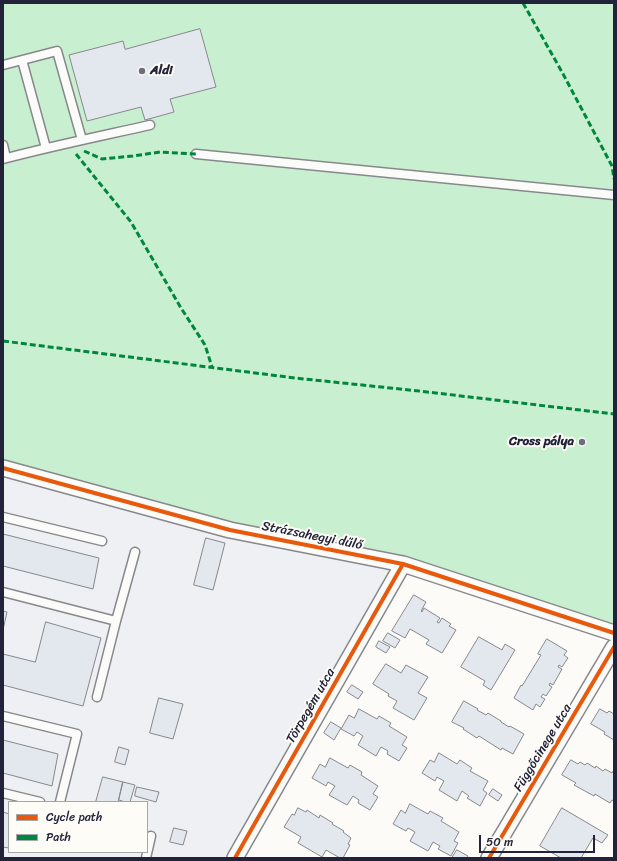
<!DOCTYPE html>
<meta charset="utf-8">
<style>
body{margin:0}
#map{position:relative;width:617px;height:861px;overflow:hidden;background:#fcfbf8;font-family:Sriracha,sans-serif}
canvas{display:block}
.frame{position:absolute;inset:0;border:4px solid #22223b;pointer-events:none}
.legend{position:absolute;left:8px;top:801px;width:140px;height:52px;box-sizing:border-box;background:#fdfcf7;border:1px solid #a5a5ac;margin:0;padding:5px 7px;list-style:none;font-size:12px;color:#22223b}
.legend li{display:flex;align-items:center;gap:8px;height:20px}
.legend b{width:20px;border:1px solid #a5a5ac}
.scale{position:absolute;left:479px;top:835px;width:116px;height:18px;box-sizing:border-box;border:2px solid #22223b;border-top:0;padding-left:5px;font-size:12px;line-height:14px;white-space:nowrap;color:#22223b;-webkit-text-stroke:3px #fdfcf7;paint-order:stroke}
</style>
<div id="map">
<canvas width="617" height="861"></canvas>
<div class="frame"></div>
<ul class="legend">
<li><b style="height:5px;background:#e8590c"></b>Cycle path</li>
<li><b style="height:5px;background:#00873e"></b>Path</li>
</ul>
<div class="scale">50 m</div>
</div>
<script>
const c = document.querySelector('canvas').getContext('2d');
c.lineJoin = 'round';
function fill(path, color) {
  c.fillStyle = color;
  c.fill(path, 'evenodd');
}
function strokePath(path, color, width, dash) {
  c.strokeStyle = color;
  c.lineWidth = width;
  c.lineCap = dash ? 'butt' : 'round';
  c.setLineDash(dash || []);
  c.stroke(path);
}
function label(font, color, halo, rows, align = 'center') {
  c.font = font + ' Sriracha,sans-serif';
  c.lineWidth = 4;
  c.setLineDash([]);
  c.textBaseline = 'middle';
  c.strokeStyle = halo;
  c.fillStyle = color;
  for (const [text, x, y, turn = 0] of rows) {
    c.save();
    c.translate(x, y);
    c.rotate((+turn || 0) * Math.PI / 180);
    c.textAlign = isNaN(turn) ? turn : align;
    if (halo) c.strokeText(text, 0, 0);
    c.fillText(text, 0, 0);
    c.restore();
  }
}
fill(new Path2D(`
 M3,475l400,89 -170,294h-230zM9,802h138v50h-138z`), '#eef0f4');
fill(new Path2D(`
 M3,3h611v630l-211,-69 -173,-34 -227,-71z`), '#c9efd1');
const building = new Path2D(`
 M200,29l16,58 -46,12 4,13 -29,8 -4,-13 -54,14 -18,-66 54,-14 2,8z
 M3,534l96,24 -6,31 -90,-23z
 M206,538l19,5 -12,47 -19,-5z
 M414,595l12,7 -5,9 1,1 2,-4 16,10 -3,4 2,1 3,-5 9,6 -2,2 7,4 -14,23 -16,-9 3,-4 -19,-11 -5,9 -13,-7z
 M3,611l4,1 -4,18z
 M46,622l55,16 -18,68 -80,-21v-31l32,8z
 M388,633l12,7 -5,8 -12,-7z
 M479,637l23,13 3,-6 10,6 -24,40 -8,-5 2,-4 -24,-14z
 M547,639l20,12 -3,4 4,3 -6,9 -3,-2 -1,2 4,2 -9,16 -3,-2 -1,2 3,2 -6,9 -3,-2 -2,3 4,2 -5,8 -4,-3 -3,6 -19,-12 7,-13 1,1 19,-31 -3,-1z
 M379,641l11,6 -4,6 -10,-6z
 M386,664l15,9 5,-8 22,12 -10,16 9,5 -13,22 -21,-12 4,-7 -9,-5 1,-2 -16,-10z
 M352,685l11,7 -5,7 -11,-7z
 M159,698l24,6 -10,35 -23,-6z
 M464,701l14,8 -1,1 9,5 2,-2 13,8v1l8,5 1,-1 14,8 -11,20 -11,-6 -1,2 -22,-14 -2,2 -14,-9 1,-1 -12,-6z
 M359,709l18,10 2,-3 12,7 -2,3 18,11 -5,8 5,3 -8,13 -12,-7 1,-3 -7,-4 -5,9 -18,-11 5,-9 -6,-4 -3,4 -13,-7 8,-14 5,3z
 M600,709l7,4 2,-2 5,3v26l-10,-6 1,-2 -14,-8z
 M331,722l10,6 -7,12 -10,-7z
 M3,740l55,14 -6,32 -49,-13z
 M119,747l10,3 -4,15 -10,-3z
 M439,753l18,11 3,-4 12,8 -2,3 18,10 -5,9 4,3 -7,13 -13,-8 2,-2 -7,-5 -5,10 -18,-11 5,-9 -7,-4 -2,4 -13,-8 8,-13 4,2z
 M330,758l18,10 2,-3 12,7 -1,3 17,11 -5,8 5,3 -8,13 -12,-7 1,-3 -6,-4 -6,9 -18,-10 6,-9 -7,-4 -2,4 -14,-8 8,-14 5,3z
 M571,760l7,4 2,-2 5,3 2,-2 8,5 1,-2 7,5 2,-2 7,4 1,-2 1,1v29l-2,-1 -2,3 -15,-9 -1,2 -20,-11 2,-2 -14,-8z
 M103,777l20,5 -5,20h-22z
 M123,782l12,3 -5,17h-5l-6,-2z
 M137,787l22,5 -3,10 -21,-6z
 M493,789l9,6 -4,6 -9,-6z
 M410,804l18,10 2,-3 13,7 -2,3 18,11 -5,9 4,2 -7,13 -13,-7 2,-3 -7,-4 -5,9 -18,-10 5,-9 -7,-4 -2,3 -13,-7 8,-14 4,3z
 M298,808l8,4 1,-2 12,8 1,-3 13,8 -1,1 12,7 -1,1 8,6 -3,6 2,1 -7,13h-3l-14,-8 -4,7 -24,-14 3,-6 -17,-10 8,-13 2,1z
 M562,808l46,27 -6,8 -9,-5 -12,20h1h-21l-21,-12z
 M3,812l6,2v34l-6,-1z
 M174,828l13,3 -4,14 -13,-3z
 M457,850l11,6 -1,2h-15z`);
fill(building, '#e3e7ee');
strokePath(building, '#88888c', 1);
const lane = new Path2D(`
 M22,60l24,88
 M3,65l54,-14 25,89
 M3,145l3,13
 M196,154l418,41
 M3,159c49,-13 98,-23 147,-34
 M3,517l99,24
 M3,592l113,29 19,-69
 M97,697l19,-76
 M3,716l74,18 -17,68
 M3,793l37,9
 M146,858l5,-22`);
const street = new Path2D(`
 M3,468l227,62 173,34 211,69
 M235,858l168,-294
 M489,858l125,-211`);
strokePath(lane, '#88888c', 11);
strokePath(street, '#88888c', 18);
strokePath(lane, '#fbfbf9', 8);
strokePath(street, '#fbfbf9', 15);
strokePath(new Path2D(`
 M523,3l39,69 50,94 2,13
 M84,151l18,8 31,-3 27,-4 36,2
 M76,154l55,68 50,86 24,37 7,22
 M3,341l292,37 124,13 195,23`), '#00873e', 3, [6, 3]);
strokePath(new Path2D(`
 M3,468l227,62 173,34 211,69
 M235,858l168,-294
 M489,858l125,-211`), '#e8590c', 4);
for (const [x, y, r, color] of [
 [142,71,4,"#6e6e7d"],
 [582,442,4,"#6e6e7d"]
]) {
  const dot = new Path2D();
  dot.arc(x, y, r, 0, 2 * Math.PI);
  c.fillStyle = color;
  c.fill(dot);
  strokePath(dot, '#fdfcf7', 1.5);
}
label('bold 13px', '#22223b', '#fdfcf7', [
 ["Aldi",150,71],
 ["Cross pálya",574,442,"right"]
], 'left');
label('13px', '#22223b', '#fdfcf7', [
 ["Strázsahegyi dűlő",312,536,11],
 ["Törpegém utca",311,706,-60],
 ["Függőcinege utca",543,748,-59]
]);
</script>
